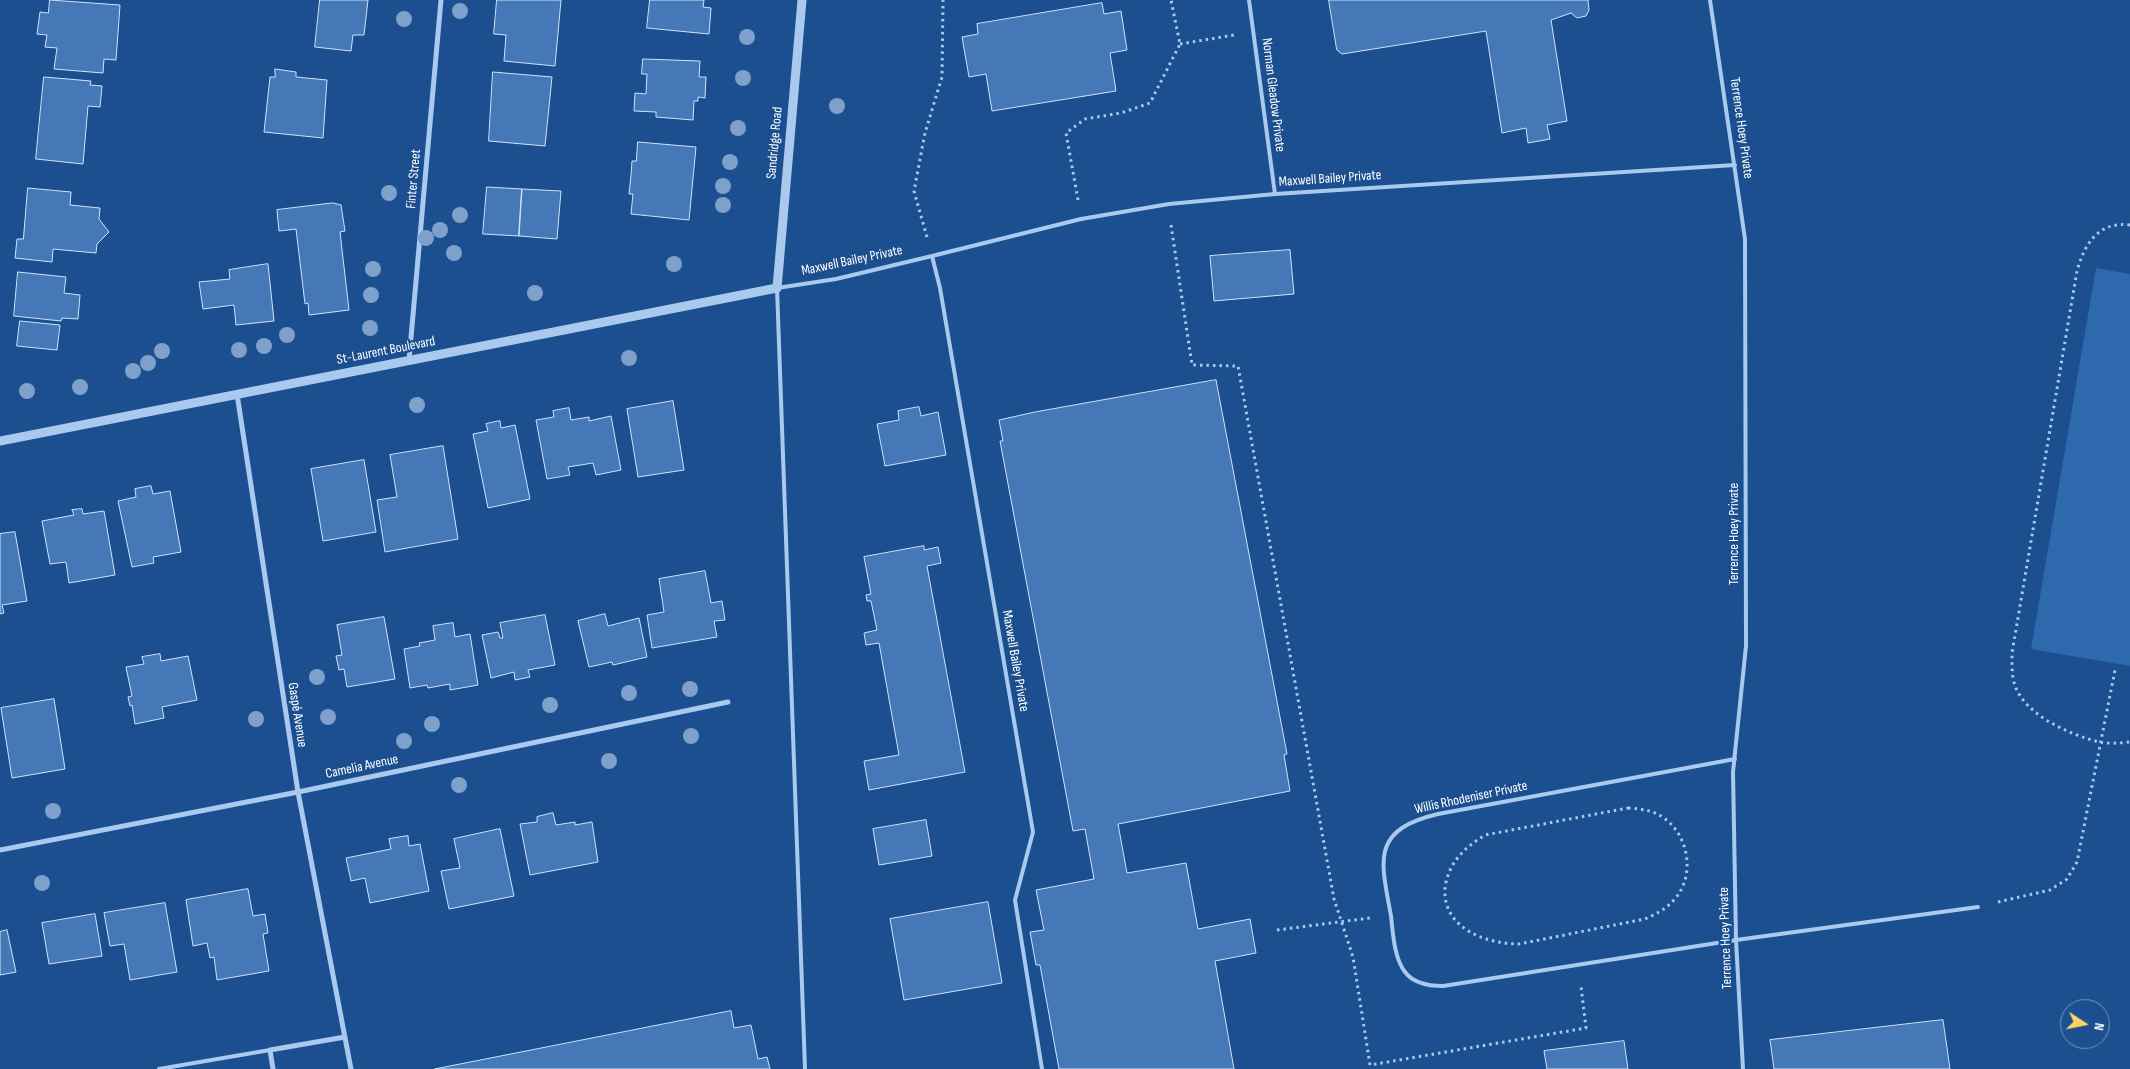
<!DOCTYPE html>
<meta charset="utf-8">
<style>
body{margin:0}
#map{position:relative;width:2130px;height:1069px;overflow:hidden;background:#1b4f8f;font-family:"Sofia Sans Condensed",sans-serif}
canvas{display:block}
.north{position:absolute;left:2060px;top:999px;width:50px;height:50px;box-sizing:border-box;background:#1b4f8f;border:1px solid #7695bc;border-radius:50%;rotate:101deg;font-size:14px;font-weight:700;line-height:20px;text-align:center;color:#fff}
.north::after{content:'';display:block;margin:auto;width:18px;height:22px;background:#ffd166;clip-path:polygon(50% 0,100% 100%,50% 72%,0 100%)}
</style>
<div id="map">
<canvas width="2130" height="1069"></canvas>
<div class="north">N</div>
</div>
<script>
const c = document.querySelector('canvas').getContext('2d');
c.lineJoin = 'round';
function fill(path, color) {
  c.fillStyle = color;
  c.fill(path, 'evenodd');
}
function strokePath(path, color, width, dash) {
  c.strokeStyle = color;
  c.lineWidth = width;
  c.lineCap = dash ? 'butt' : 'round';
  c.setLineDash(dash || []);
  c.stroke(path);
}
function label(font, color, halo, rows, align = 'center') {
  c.font = font + ' "Sofia Sans Condensed",sans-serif';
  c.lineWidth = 4.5;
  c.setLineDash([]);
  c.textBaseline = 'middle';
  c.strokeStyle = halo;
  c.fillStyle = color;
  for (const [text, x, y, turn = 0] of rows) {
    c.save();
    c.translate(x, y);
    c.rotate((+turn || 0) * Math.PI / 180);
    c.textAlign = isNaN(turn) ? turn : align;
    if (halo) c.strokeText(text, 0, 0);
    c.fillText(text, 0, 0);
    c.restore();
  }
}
fill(new Path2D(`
 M2096,268l34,6v392l-99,-17z`), '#2e69ad');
const building = new Path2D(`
 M50,0l70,5 -4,55 -12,-1 -1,14 -49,-4 3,-21 -12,-1 2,-12 -10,-1 3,-22 8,1z
 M320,0h48l-4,35h-11l-2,16 -36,-4z
 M497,0h64l-6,66 -51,-5 2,-26 -12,-1z
 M650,0h54l-1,7 8,1 -2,26 -62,-6z
 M1329,0h259l1,10 -3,6 -9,2 -6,-5 -20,7 16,101 -20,4 3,14 -22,4 -2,-15 -24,5 -16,-102 -144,23 -5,-4z
 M1102,3l2,11 17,-3 6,39 -17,3 6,38 -124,20 -6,-37 -17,3 -7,-40 16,-3 -1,-10z
 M643,59l57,2 -1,16h7l-1,21 -7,-1v4h-4l-1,19 -37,-3v-5l-22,-1 1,-18 11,1 1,-20h-5z
 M275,69l21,3v5l31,3 -4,58 -59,-6 6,-55h5z
 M493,72l59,5 -7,69 -56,-5z
 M44,77l47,4 -1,4 12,1 -2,21 -12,-1 -5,58 -47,-5z
 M638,142l58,5 -7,73 -58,-6 2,-20h-4l2,-19 1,-14h4z
 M487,187l35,2 -3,47 -36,-2z
 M28,188l43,4 -1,13 30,3 -1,11 10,13 -12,12 -1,9 -43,-4 -1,13 -37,-4 2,-19h6z
 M522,189l39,2 -4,48 -38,-3z
 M333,203l8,2 4,26 -5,1 9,78 -40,5 -1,-12 -3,1 -9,-75 -17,2 -2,-21z
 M1290,250l4,44 -80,7 -4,-45z
 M268,264l6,57 -38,4 -2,-20 -31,4 -4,-27 31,-3 -1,-9z
 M18,272l48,5 -2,16 16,2 -2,24 -16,-1 -1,3 -47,-5z
 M20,321l40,4 -3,25 -40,-4z
 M1216,380l71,374 -3,1 6,36 -172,33 9,49 59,-10 12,66 52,-10 6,34 -41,8 19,108h-175l-19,-104h-4l-6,-33 14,-2 -8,-40 58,-11 -9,-50 -12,2 -73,-390h3l-4,-21 36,-8z
 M673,401l11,69 -46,7 -11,-68z
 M919,407l2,9 17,-4 8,43 -61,11 -8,-42 22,-4 -1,-9z
 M569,408l2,12 18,-3v4l22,-5 10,54 -25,5 -3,-12 -25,4 2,8 -23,4 -11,-59 18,-3 -1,-6z
 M500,421l1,7 14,-3 15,74 -42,9 -15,-74 15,-3 -2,-7z
 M443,446l15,93 -73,13 -8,-52 20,-3 -7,-42z
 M364,460l12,72 -53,9 -12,-72z
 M151,486l2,8 17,-3 11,61 -28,5 1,6 -22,4 -14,-66 18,-4 -1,-8z
 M82,509l1,5 21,-3 11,64 -46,8 -3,-21 -16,2 -8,-43 32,-6 -2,-5z
 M15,532l12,69 -25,4 2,8 -4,1v-80z
 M924,546v4l14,-3 3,16 -14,3 38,206 -96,18 -5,-29 35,-6 -20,-112 -13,2 -2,-12 13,-3 -6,-29h-4l-1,-6 5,-1 -7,-37z
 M705,571l6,32 11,-2 3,19 -11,1 3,16 -65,11 -5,-33 17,-3 -5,-33z
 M605,614l3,12 31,-8 8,39 -34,8 -1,-3 -23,5 -11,-46z
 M545,615l10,50 -27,5 2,7 -15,3 -1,-8 -23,6 -9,-43 16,-3 2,6h3l-3,-15z
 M384,617l11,62 -48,8 -3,-18 -5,1 -3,-14 6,-1 -5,-30z
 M453,623l2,14 15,-3 8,51 -28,5v-6l-22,4 -1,-3 -17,3 -6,-39 16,-3 -1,-3 16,-3 -2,-14z
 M160,654l1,7 27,-5 9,44 -35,7 2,11 -29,6 -3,-19 -2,1 -2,-9 4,-1 -6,-29 18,-3 -2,-7z
 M54,699l11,70 -53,9 -11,-70z
 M553,813l3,12 19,-3v3l17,-3 6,40 -68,13 -10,-51 17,-2v-5z
 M926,820l6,36 -53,9 -6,-36z
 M500,829l14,67 -65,13 -8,-38 19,-3 -6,-29z
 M408,836l1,10 11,-2 9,47 -59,12 -5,-25 -14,3 -5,-23 45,-9 -2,-10z
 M248,889l5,27 12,-2 3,19 -5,1 6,37 -52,9 -3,-23 -4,1 -3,-15 -14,3 -7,-46z
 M988,902l14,81 -98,17 -14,-81z
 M165,903l12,69 -47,8 -6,-36 -14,2 -6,-33z
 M95,914l7,42 -53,8 -7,-41z
 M7,930l9,42 -16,3v-43z
 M731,1011l3,17 17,-3 7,34 9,-2 3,12h-335z
 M1943,1020l7,49h-176l-4,-29z
 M1624,1041l4,28h-81l-3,-18z`);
fill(building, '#4478b7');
strokePath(building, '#cfe3fa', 1);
strokePath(new Path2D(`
 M1180,44l54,-9
 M1078,200l-12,-67 19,-14 36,-6 29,-10 30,-59 -9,-44
 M1171,225l21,140 46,1 96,533 19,58 17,108 216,-37 -5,-42
 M2130,225c-32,-4 -46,20 -53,46l-65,382c0,14 -1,28 7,41 15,25 53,41 80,48 9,2 22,1 31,0
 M927,237l-13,-46 11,-58 17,-56 1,-77
 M1628,808c13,1 25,2 36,10 26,19 31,59 10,82 -8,9 -18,14 -29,19l-126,25c-33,0 -77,-16 -74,-56 1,-9 5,-20 11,-28 8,-11 18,-18 29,-25z
 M1998,902l52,-12 17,-11 10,-17 38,-192
 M1277,930l93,-12`), '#a9c9ee', 3, [2.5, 4]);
strokePath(new Path2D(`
 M1249,0l26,194
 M1710,0l35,239 1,407 -13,126 3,168 7,129
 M1735,759l-297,55c-68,16 -57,47 -47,102 2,17 3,42 14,56 9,12 24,14 38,14l293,-46 242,-33
 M159,1069l111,-19
 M805,1069l-28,-781 59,-9 96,-23
 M1042,1069l-27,-169 18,-68 -93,-544 -8,-32 149,-37 88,-15 106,-10 460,-29`), '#a9c9ee', 4);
strokePath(new Path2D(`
 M409,360l32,-360
 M237,394l61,398 53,277
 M0,850l298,-58 430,-90
 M273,1069l-3,-19 75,-13`), '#a9c9ee', 5);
strokePath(new Path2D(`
 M0,441l777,-153 25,-288`), '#a9c9ee', 9);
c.fillStyle = '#7ea0ca';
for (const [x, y] of [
 [460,11],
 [404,19],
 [747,37],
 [743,78],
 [837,106],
 [738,128],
 [730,162],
 [723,186],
 [389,193],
 [723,205],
 [460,215],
 [440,230],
 [426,238],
 [454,253],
 [674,264],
 [373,269],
 [535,293],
 [371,295],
 [370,328],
 [287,335],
 [264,346],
 [239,350],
 [162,351],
 [629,358],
 [148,363],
 [133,371],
 [80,387],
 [27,391],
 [417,405],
 [317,677],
 [690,689],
 [629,693],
 [550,705],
 [328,717],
 [256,719],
 [432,724],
 [691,736],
 [404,741],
 [609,761],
 [459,785],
 [53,811],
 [42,883]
]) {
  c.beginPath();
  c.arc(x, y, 8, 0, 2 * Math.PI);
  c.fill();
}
label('14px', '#fff', '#1b4f8f', [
 ["Norman Gleadow Private",1273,95,83],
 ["Terrence Hoey Private",1741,128,82],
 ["Sandridge Road",775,143,-85],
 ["Finter Street",414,179,-85],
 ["Maxwell Bailey Private",1330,179,-4],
 ["Maxwell Bailey Private",852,261,-12],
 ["St-Laurent Boulevard",386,351,-11],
 ["Terrence Hoey Private",1734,534,-90],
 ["Maxwell Bailey Private",1015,661,80],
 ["Gaspé Avenue",297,715,81],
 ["Camelia Avenue",362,767,-12],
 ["Willis Rhodeniser Private",1471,798,-12],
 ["Terrence Hoey Private",1726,938,-92]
]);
</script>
